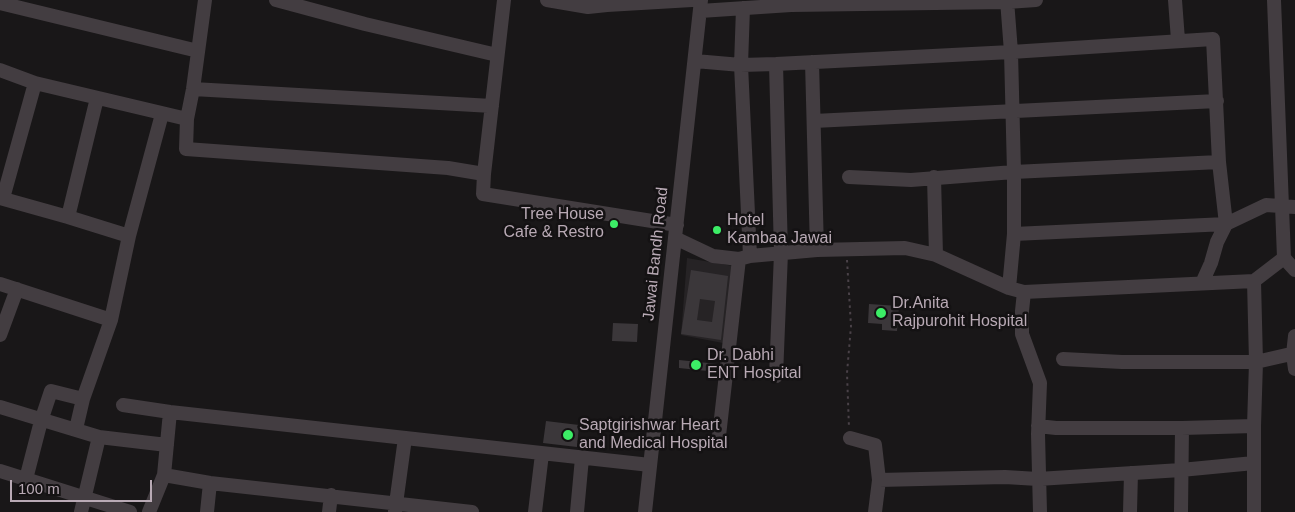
<!DOCTYPE html>
<style>
body{margin:0}
#map{position:relative;width:1295px;height:512px;overflow:hidden;background:#191718;font-family:Helvetica,sans-serif}
canvas{display:block}
.scale{position:absolute;left:10px;top:480px;width:142px;height:22px;box-sizing:border-box;border:2px solid #b9aab5;border-top:0;padding-left:6px;font-size:15px;line-height:18px;white-space:nowrap;color:#b9aab5;-webkit-text-stroke:4px #141213;paint-order:stroke}
</style>
<div id="map">
<canvas width="1295" height="512"></canvas>
<div class="scale">100 m</div>
</div>
<script>
const c = document.querySelector('canvas').getContext('2d');
c.lineJoin = 'round';
function fill(path, color) {
  c.fillStyle = color;
  c.fill(path, 'evenodd');
}
function strokePath(path, color, width, dash) {
  c.strokeStyle = color;
  c.lineWidth = width;
  c.lineCap = dash ? 'butt' : 'round';
  c.setLineDash(dash || []);
  c.stroke(path);
}
function label(font, color, halo, rows, align = 'center') {
  c.font = font + ' Helvetica,sans-serif';
  c.lineWidth = 5;
  c.setLineDash([]);
  c.textBaseline = 'middle';
  c.strokeStyle = halo;
  c.fillStyle = color;
  for (const [text, x, y, turn = 0] of rows) {
    c.save();
    c.translate(x, y);
    c.rotate((+turn || 0) * Math.PI / 180);
    c.textAlign = isNaN(turn) ? turn : align;
    if (halo) c.strokeText(text, 0, 0);
    c.fillText(text, 0, 0);
    c.restore();
  }
}
fill(new Path2D(`
 M687,258l46,8 -10,77 -42,-8z`), '#262325');
fill(new Path2D(`
 M691,270l37,6 -7,64 -40,-6zM700,299l15,2 -3,21 -15,-2z
 M869,304l30,2 -2,25 -15,-1v-6l-14,-1z
 M613,323l25,1 -1,18 -25,-1z
 M679,360l39,4 -1,8 -38,-4z
 M546,421l33,4 -2,22 -34,-4z`), '#3b373a');
strokePath(new Path2D(`
 M847,260l4,66 -4,47 2,55`), '#4a4248', 2, [2.5, 4]);
strokePath(new Path2D(`
 M205,0l-12,89 -6,30 -1,30 262,19 36,6
 M276,0l89,24 132,31
 M504,0l-20,174 -1,20 194,31
 M547,0l41,7 19,-2
 M608,0l-1,5 85,-5
 M1007,0l4,52 3,120v62l-5,54
 M1175,0l3,40
 M1274,0l10,258
 M0,3l198,48
 M743,8l-2,57 9,191
 M700,11l91,-6 216,-3 29,-2
 M695,61l46,4 35,-1 235,-12 202,-13 6,123 7,62 -212,10
 M812,62l5,188
 M776,64l5,189 -5,123
 M0,70l35,13 152,36
 M193,89l299,17
 M814,121l403,-20
 M849,177l62,3 103,-8 205,-10
 M934,177l2,78
 M0,198l68,19 29,-119
 M3,198l32,-115
 M68,217l61,19
 M675,238l38,18 26,3 11,-3 67,-6 88,-2 31,7 73,33 15,4 230,-11 30,-23 11,12
 M1202,283l9,-20 6,-21 9,-18 40,-19 29,2
 M0,284l111,36
 M1024,292l-2,19v23l18,49 -2,51 2,78
 M0,335l17,-46
 M1295,336l-2,18 2,15
 M1063,359l59,3h134l39,-9
 M123,405l47,7 480,53
 M0,407l99,30 68,8
 M1038,426l18,2h126
 M76,429l7,-30 28,-79 18,-84 33,-122
 M719,436l20,-177
 M850,438l25,7 4,35 -4,32
 M0,471l130,41
 M164,475l46,8 262,29
 M26,479l15,-58 10,-30 32,8
 M879,480l126,-3 33,2 143,-9 73,-7
 M395,511l10,-73
 M81,512l18,-75
 M149,512l15,-37 6,-63
 M207,512l3,-29
 M329,512l2,-17
 M535,512l7,-58
 M577,512l5,-54
 M645,512l56,-512
 M1130,512l1,-39
 M1181,512l1,-84 72,-2
 M1254,512v-86l2,-64 -2,-81`), '#433d41', 14);
for (const [x, y, r, color] of [
 [614,224,5,"#3ced66"],
 [717,230,5,"#3ced66"],
 [881,313,6,"#3ced66"],
 [696,365,6,"#3ced66"],
 [568,435,6,"#3ced66"]
]) {
  const dot = new Path2D();
  dot.arc(x, y, r, 0, 2 * Math.PI);
  c.fillStyle = color;
  c.fill(dot);
  strokePath(dot, '#141213', 2);
}
label('16px', '#b9aab5', '#141213', [
 ["Tree House",604,215,"right"],
 ["Cafe & Restro",604,233,"right"],
 ["Hotel",727,221],
 ["Kambaa Jawai",727,239],
 ["Dr.Anita",892,304],
 ["Rajpurohit Hospital",892,322],
 ["Dr. Dabhi",707,356],
 ["ENT Hospital",707,374],
 ["Saptgirishwar Heart",579,426],
 ["and Medical Hospital",579,444]
], 'left');
label('16px', '#b9aab5', '#141213', [
 ["Jawai Bandh Road",656,254,-84]
]);
</script>
